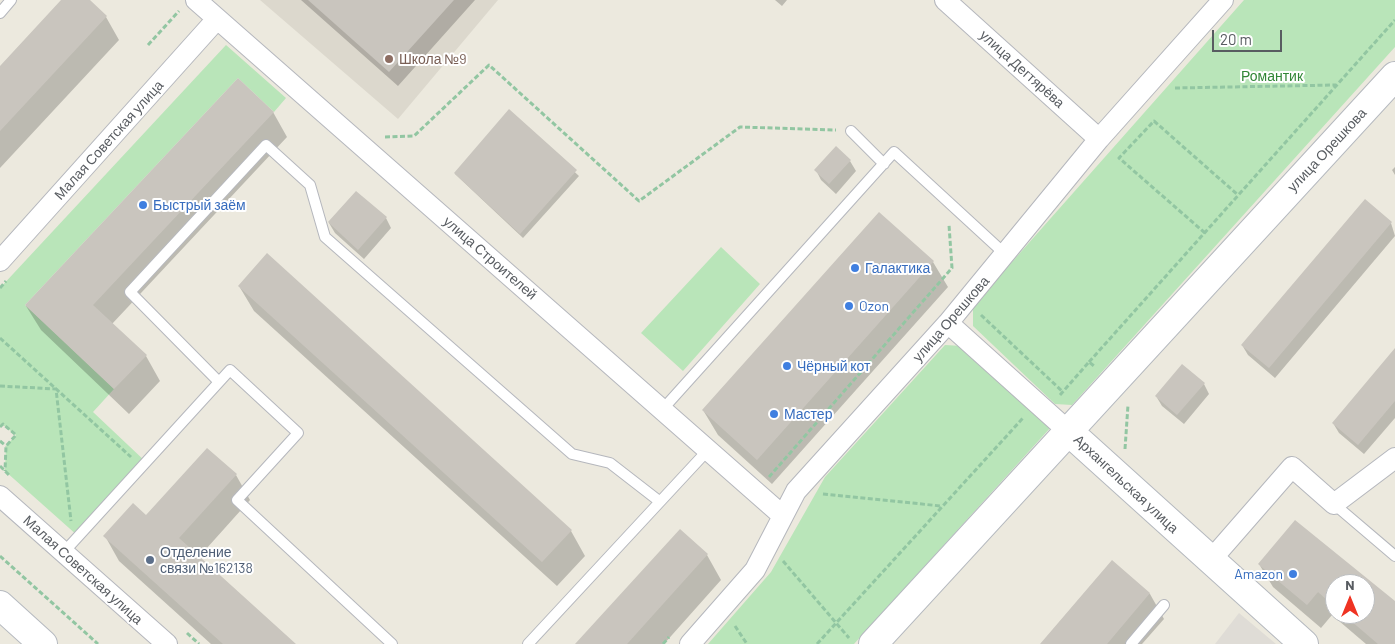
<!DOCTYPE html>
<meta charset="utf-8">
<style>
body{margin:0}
#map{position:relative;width:1395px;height:644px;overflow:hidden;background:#ece9de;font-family:Barlow,sans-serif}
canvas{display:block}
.north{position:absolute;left:1325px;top:574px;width:50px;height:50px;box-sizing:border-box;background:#fff;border:1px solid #bcbec0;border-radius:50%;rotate:0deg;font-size:14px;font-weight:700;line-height:20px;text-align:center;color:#585c61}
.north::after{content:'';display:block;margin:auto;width:18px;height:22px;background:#ef3322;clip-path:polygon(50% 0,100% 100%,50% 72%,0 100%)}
.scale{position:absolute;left:1212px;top:30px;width:70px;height:22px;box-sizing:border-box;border:2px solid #585c61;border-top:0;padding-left:6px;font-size:15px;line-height:18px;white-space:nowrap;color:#585c61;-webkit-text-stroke:4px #fff;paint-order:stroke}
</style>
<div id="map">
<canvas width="1395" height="644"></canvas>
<div class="north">N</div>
<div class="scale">20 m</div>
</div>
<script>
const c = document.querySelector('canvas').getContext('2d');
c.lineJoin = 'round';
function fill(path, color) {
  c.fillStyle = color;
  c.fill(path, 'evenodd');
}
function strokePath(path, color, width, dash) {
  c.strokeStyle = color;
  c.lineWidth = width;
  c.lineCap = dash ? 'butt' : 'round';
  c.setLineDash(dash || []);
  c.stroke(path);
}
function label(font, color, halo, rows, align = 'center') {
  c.font = font + ' Barlow,sans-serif';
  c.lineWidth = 4;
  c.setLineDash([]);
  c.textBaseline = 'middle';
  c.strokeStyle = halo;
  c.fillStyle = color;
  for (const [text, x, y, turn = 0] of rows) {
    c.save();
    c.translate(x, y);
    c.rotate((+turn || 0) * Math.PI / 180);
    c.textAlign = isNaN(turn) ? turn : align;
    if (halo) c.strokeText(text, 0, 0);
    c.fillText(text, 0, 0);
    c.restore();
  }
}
fill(new Path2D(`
 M1239,613l37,31h-61z`), '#dfdcd6');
fill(new Path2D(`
 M260,0h238l-100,119z`), '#dcd8cd');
fill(new Path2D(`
 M1244,0h151v47l-323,358 -17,-1 -82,-78v-20z
 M226,45l60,53 -12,14 -36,-34 -213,227 89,84 -21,23 53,50 -68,74 -73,-65 1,-25 10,-11 -13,-10 -3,2v-139z
 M721,247l39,37 -77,87 -42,-38z
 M945,345l17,1 89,81 -197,217h-146l63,-72 54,-95z`), '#b9e5b9');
fill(new Path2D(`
 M63,0h25l18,17 13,23 -119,128v-100z
 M301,0h174l-77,86z
 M775,0h12l-5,6z
 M509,111l70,65 -56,62 -68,-64z
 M273,112l14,25 -175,187 34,32 14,25 -31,33 -88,-84 -15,-24z
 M850,161l6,10 -20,23 -15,-14 -5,-10z
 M1395,167v8l-3,-5z
 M1365,201l26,22 4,13 -120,142 -27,-23 -6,-10z
 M879,214l54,48 15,25 -176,197 -54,-49 -15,-25z
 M386,218l5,10 -27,31 -29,-26 -6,-10z
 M239,286l332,245 14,25 -28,30 -303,-275z
 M1395,350v68l-31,36 -25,-21 -6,-10z
 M1204,384l5,10 -25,30 -22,-18 -6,-10z
 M236,475l14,25 -52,58 97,86h-84l-92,-83 -14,-25z
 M1296,522l99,81v41h-29l-34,-29 -11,13 -48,-41 -14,-23zM1335,584h30v30h-30z
 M680,530l27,25 14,25 -57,64h-87z
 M1112,562l38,32 14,25 -22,25h-100z`), '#0003');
fill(new Path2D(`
 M61,0h29l17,16 -107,115v-65z
 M308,0h146l-65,72z
 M238,78l36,34 -181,193 54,50 -33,34 -89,-84z
 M509,109l68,61 -57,64 -66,-61z
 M836,146l15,14 -22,24 -15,-14z
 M356,191l31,26 -29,33 -30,-28z
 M1365,199l27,23 -123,146 -28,-23z
 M879,212l55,49 -177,199 -55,-50z
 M267,253l305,277 -30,32 -304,-276z
 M1395,348v53l-37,44 -26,-22z
 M1182,364l23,19 -28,32 -22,-19z
 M207,448l30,26 -58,64 117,106h-73l-120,-108 30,-33 13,12z
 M1295,520l100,81v43h-17l-35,-30h22v-30h-30v23l-17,-15 -11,13 -49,-41z
 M680,529l28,25 -81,90h-52z
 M1112,560l38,33 -43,51h-67z`), '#c9c5be');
const lane = new Path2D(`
 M0,13l11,-13
 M851,131l33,33
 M219,382l-89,-90 136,-147 44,40 15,52 247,217 38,9 49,38
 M662,410l232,-258 112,103
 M1334,504l61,52
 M64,552l166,-182 68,63 -61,67 155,144
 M528,644l180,-194
 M1131,644l33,-39`);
const street = new Path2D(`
 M196,0l587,516
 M945,0l154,139
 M0,261l217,-242
 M948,323l119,107
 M0,496l167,148
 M1210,561l82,-94 42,37 61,-46
 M690,644l65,-74 41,-79 152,-168 151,-184 124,-139`);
const secondary = new Path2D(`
 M1067,430l237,214
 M0,605l43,39
 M873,644l522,-568`);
strokePath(lane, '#b5b7bd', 12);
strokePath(street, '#b5b7bd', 22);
strokePath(secondary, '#b5b9bf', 30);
strokePath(new Path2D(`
 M148,45l31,-34
 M1175,88l161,-3
 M385,137l29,-1 75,-71 150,136 101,-74 96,3
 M1205,233l-86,-75 35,-37 84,74
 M0,288l6,-7
 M981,315l82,77
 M0,338l131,119
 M1089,362l306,-342
 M0,386l56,3 15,132
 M1060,395l29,-33 5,4
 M0,427l3,-3 13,11 -10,11 -1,25
 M0,441l6,5
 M1125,449l3,-44
 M0,466l10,10
 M769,477l183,-209 -3,-43
 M823,494l118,12
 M0,556l98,88
 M783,561l66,77
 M735,626l12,18
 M187,633l12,11
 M663,644l6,-7
 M817,644l206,-226`), '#92c6a2', 3, [5, 2.5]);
strokePath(lane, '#fff', 10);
strokePath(street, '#fff', 20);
strokePath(secondary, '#fff', 28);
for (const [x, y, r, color] of [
 [389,59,5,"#8d6e63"],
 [143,205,5,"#3f7fe0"],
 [855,268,5,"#3f7fe0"],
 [849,306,5,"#3f7fe0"],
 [787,366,5,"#3f7fe0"],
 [774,414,5,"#3f7fe0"],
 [150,560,5,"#5c6f8a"],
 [1293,574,5,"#3f7fe0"]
]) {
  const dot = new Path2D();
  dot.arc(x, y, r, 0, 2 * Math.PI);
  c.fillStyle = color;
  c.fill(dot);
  strokePath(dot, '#fff', 2);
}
label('14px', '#785e54', '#fff', [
 ["Школа №9",399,59]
], 'left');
label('14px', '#585c61', '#fff', [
 ["улица Дегтярёва",1022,69,42],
 ["Малая Советская улица",109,140,-48],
 ["улица Орешкова",1327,150,-47],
 ["улица Строителей",490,258,41],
 ["улица Орешкова",951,319,-49],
 ["Архангельская улица",1126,484,43],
 ["Малая Советская улица",83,570,42]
]);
label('14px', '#318636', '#fff', [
 ["Романтик",1272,76]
]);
label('14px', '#366cbe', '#fff', [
 ["Быстрый заём",153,205],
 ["Галактика",865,268],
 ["Ozon",859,306],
 ["Чёрный кот",797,366],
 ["Мастер",784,414],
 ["Amazon",1283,574,"right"]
], 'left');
label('14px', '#4e5e75', '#fff', [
 ["Отделение",160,552],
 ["связи №162138",160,568]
], 'left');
</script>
